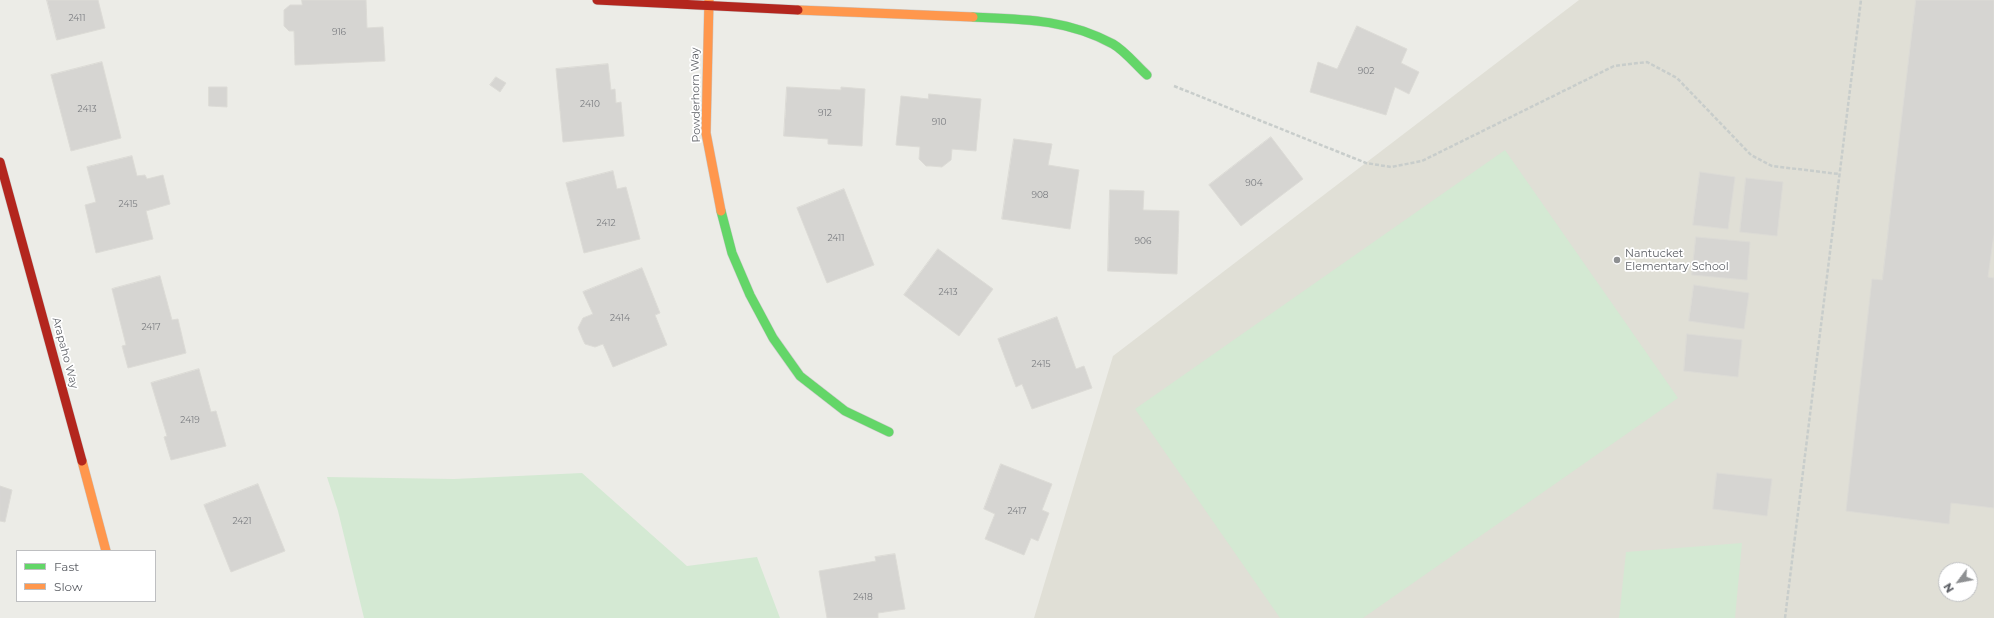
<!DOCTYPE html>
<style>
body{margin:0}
#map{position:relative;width:1994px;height:618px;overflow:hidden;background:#ecece7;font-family:Montserrat,sans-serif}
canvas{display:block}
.legend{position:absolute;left:16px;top:550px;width:140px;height:52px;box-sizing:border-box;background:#fff;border:1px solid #bebfc1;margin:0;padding:5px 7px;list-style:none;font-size:12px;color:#5c5f65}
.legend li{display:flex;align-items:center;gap:8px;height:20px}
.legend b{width:20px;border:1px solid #bebfc1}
.north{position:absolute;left:1938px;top:562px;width:40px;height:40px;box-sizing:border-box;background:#fff;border:1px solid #bebfc1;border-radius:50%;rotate:238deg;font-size:11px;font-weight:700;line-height:16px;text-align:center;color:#5c5f65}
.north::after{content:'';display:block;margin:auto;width:14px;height:18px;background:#8e9092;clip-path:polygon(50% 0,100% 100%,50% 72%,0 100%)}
</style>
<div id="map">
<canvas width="1994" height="618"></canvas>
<ul class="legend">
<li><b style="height:5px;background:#63d668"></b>Fast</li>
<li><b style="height:5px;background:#ff974d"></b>Slow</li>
</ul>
<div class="north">N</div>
</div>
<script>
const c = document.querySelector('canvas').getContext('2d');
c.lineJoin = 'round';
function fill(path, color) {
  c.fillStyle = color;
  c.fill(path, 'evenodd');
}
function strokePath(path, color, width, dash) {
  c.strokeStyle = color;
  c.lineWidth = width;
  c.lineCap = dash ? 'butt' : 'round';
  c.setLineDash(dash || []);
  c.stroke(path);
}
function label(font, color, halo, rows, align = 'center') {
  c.font = font + ' Montserrat,sans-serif';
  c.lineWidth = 3.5;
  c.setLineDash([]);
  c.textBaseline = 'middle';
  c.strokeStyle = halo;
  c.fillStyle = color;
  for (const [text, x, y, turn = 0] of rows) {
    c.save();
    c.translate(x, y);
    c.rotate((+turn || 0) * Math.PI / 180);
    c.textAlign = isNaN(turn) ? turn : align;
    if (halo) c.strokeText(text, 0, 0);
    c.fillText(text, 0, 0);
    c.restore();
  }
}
fill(new Path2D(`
 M1579,0h415v618h-960l79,-262zM1946,570h24v24h-24z`), '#e0dfd6');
fill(new Path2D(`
 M1505,150l173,248 -315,220h-83l-145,-209z
 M582,473l105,93 70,-9 23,61h-416l-26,-107 -11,-34 127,2z
 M1742,543l-7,75h-116l7,-66z`), '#d4e9d3');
const building = new Path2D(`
 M47,0h51l7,28 -48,12z
 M302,0h64l1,28 16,-1 2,34 -90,4 -1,-34h-5l-5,-5v-16l6,-5h12z
 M1916,0h78v234l-6,43 6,1v230l-43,-5 -2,21 -103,-13 26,-232 10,1z
 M1357,26l50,23 -6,14 18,9 -10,22 -14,-7 -9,28 -76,-23 8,-30 19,7z
 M102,62l19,76 -50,13 -20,-76z
 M608,64l3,26 4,-1 1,14 5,-1 3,34 -61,6 -7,-73z
 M496,77l10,6 -6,9 -10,-7z
 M209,87h18v20l-18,-1z
 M787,87l54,3v-3l24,2 -3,57 -34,-2v-5l-44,-3z
 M929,94l52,5 -5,52 -24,-2 -1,11 -9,7 -11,-1h-5l-7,-7 1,-12 -24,-2 5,-49 27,3z
 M1271,137l32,42 -62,47 -32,-41z
 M1014,139l38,5 -4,21 31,5 -9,59 -68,-10z
 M132,156l5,20 8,-1 2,4 16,-4 7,29 -24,7 7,28 -57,14 -11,-48 11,-3 -9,-35z
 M613,171l4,18 9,-2 14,52 -56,14 -18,-70z
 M1700,172l35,5 -7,52 -35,-4z
 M1746,178l37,4 -6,54 -37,-4z
 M844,189l30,76 -47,18 -30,-75z
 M1110,190l34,1 -1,19 36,1 -2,63 -69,-3z
 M1696,237l54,5 -3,38 -55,-5z
 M938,249l55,40 -34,47 -55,-41z
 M642,268l18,45 -5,2 12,30 -54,22 -10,-23 -8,3 -10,-3 -2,-4 -5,-12 5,-10 10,-4 -10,-22z
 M160,276l12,44 6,-1 8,34 -58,15 -6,-22 4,-1 -14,-56z
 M1694,285l55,8 -5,36 -55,-8z
 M1057,317l19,52 8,-3 8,22 -60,21 -10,-25 -6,3 -18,-48z
 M1687,334l55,6 -4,37 -54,-6z
 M199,369l12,43 5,-1 10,35 -55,14 -7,-23 3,-1 -16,-53z
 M1001,464l51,20 -10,26 7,3 -11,28 -7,-3 -7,17 -39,-16 10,-25 -11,-5z
 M1717,473l55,6 -5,37 -54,-7z
 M258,484l27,67 -54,21 -27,-67z
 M0,486l12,4 -7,32 -5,-1z
 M895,554l10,55 -27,4v5h-51l-8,-47 57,-10 -1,-4z`);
fill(building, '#d6d5d2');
strokePath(building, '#dcdbd6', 1);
const fast = new Path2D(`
 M973,17c50,2 94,2 140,27 12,7 23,21 34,31
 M721,211l11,42 18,42 23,43 27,38 45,35 44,21`);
const slow = new Path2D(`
 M709,0l-3,133 15,78
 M798,10l175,7
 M82,461l24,90`);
const jam = new Path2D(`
 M597,0l201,10
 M0,162l82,299`);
strokePath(fast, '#c9c9c8', 10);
strokePath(slow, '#c9c9c8', 10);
strokePath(jam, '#c9c9c8', 10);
strokePath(new Path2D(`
 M1174,86l192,77 25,4 31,-6 192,-95 33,-4 30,16 74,77 21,11 67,8
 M1785,618l76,-618`), '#c8cdcb', 2.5, [4, 2]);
strokePath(fast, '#63d668', 9);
strokePath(slow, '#ff974d', 9);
strokePath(jam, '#b3261e', 9);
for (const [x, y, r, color] of [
 [1617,260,4,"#8e9092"]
]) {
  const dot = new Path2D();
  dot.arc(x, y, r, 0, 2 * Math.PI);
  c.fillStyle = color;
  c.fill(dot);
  strokePath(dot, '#fff', 1.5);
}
label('9px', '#7b7d81', null, [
 ["2411",77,18],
 ["916",339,32],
 ["902",1366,71],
 ["2410",590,104],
 ["2413",87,109],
 ["912",825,113],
 ["910",939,122],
 ["904",1254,183],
 ["908",1040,195],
 ["2415",128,204],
 ["2412",606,223],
 ["2411",836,238],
 ["906",1143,241],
 ["2413",948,292],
 ["2414",620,318],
 ["2417",151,327],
 ["2415",1041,364],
 ["2419",190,420],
 ["2417",1017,511],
 ["2421",242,521],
 ["2418",863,597]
]);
label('11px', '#5c5f65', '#fff', [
 ["Powderhorn Way",696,95,-91],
 ["Arapaho Way",65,353,75]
]);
label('11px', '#5c5f65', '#fff', [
 ["Nantucket",1625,254],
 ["Elementary School",1625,267]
], 'left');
</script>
